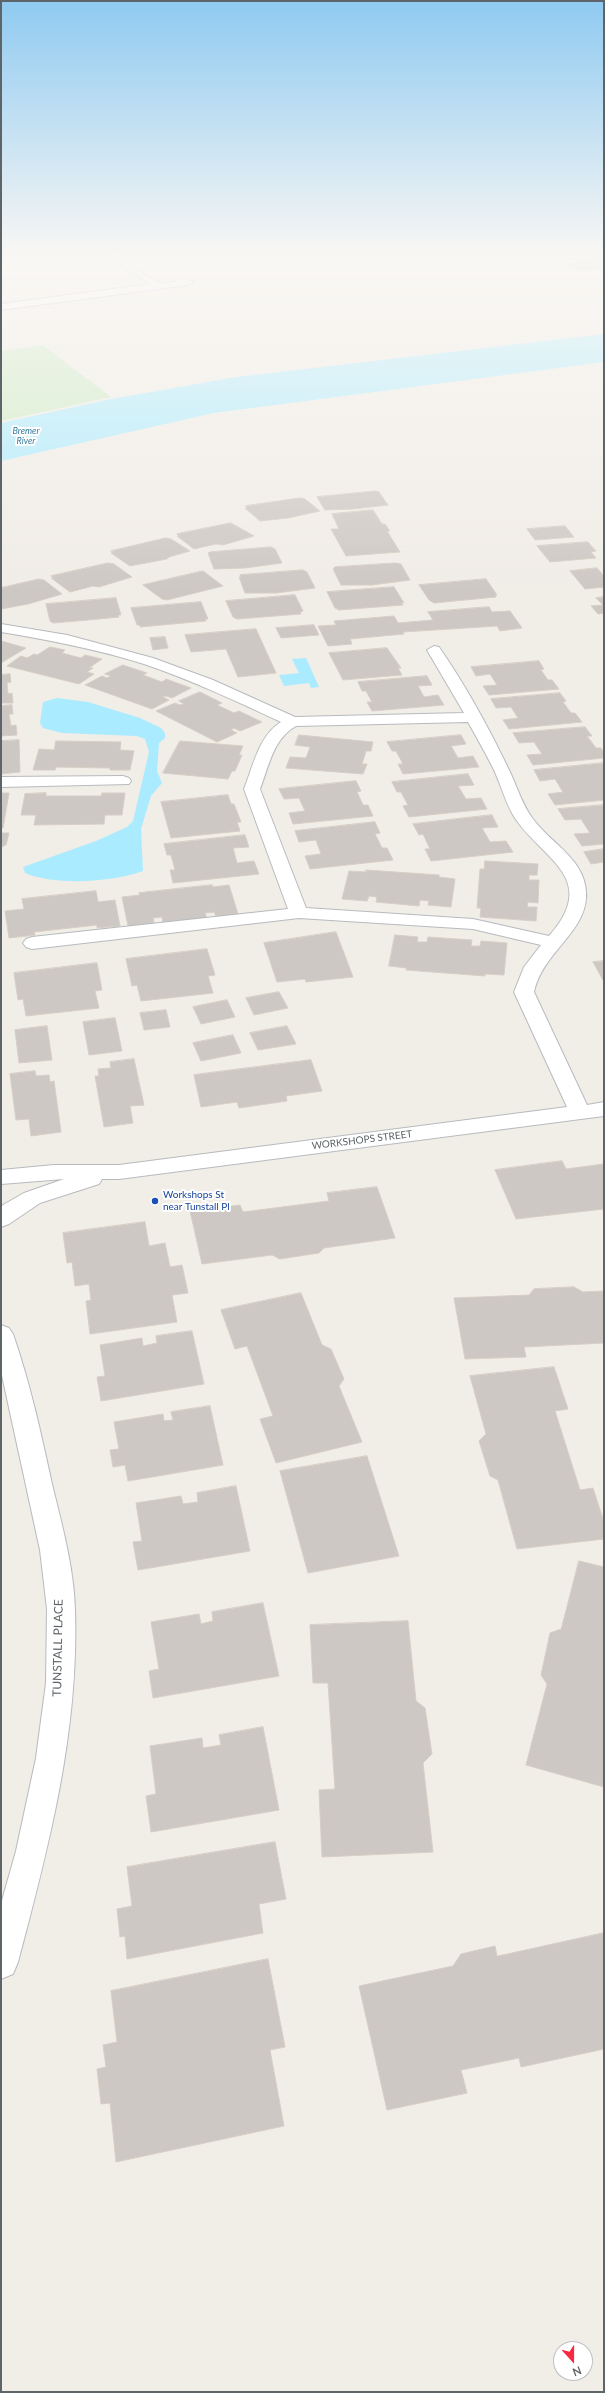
<!DOCTYPE html>
<style>
body{margin:0}
#map{position:relative;width:605px;height:2393px;overflow:hidden;background:#f1ede7;font-family:Lato,sans-serif}
canvas{display:block}
.frame{position:absolute;inset:0;border:2px solid #5e6568;pointer-events:none}
.north{position:absolute;left:553px;top:2341px;width:40px;height:40px;box-sizing:border-box;background:#fff;border:1px solid #bfc1c3;border-radius:50%;rotate:159deg;font-size:11px;font-weight:700;line-height:16px;text-align:center;color:#5e6568}
.north::after{content:'';display:block;margin:auto;width:14px;height:18px;background:#f72841;clip-path:polygon(50% 0,100% 100%,50% 72%,0 100%)}
</style>
<div id="map">
<canvas width="605" height="2393"></canvas>
<div class="frame"></div>
<div class="north">N</div>
</div>
<script>
const c = document.querySelector('canvas').getContext('2d');
c.lineJoin = 'round';
function fill(path, color) {
  c.fillStyle = color;
  c.fill(path, 'evenodd');
}
function strokePath(path, color, width, dash) {
  c.strokeStyle = color;
  c.lineWidth = width;
  c.lineCap = dash ? 'butt' : 'round';
  c.setLineDash(dash || []);
  c.stroke(path);
}
function label(font, color, halo, rows, align = 'center') {
  c.font = font + ' Lato,sans-serif';
  c.lineWidth = 4;
  c.setLineDash([]);
  c.textBaseline = 'middle';
  c.strokeStyle = halo;
  c.fillStyle = color;
  for (const [text, x, y, turn = 0] of rows) {
    c.save();
    c.translate(x, y);
    c.rotate((+turn || 0) * Math.PI / 180);
    c.textAlign = isNaN(turn) ? turn : align;
    if (halo) c.strokeText(text, 0, 0);
    c.fillText(text, 0, 0);
    c.restore();
  }
}
fill(new Path2D(`
 M43,345l68,52 -110,24v-70z`), '#caeac2');
fill(new Path2D(`
 M604,334v28l-390,51 -213,48v-38l105,-23 130,-23z
 M306,658l13,29 -8,1 -2,-5 -25,3 -5,-11 20,-2 -7,-14z
 M57,698l31,4 52,16 21,10 4,5v5l-6,5 -2,28 5,12 -11,13 -10,33 2,42c-31,11 -87,15 -118,2l-2,-6 73,-26 31,-14 6,-6 16,-69 -4,-13 -8,-3 -75,-3 -19,-5 -3,-5 3,-21z`), '#aaebff');
const building = new Path2D(`
 M597,256l7,3v11l-4,-1 -19,2 -15,-7 17,-2 -8,-3z
 M376,491l3,1 9,13 -35,4 -28,1 -8,-13z
 M300,498l5,1 15,12 -32,7 -28,3 -15,-13h2l-1,-2z
 M373,510l9,14h3l5,7h-3l13,21 -54,4 -15,-27h8l-7,-15z
 M231,523l23,13 -31,9 -7,-1 -22,5 -17,-13h2l-2,-2z
 M565,526l9,11 -39,3 -8,-11z
 M166,538l5,1 19,12 -21,6 -2,2 -37,7 -19,-13 2,-1 -2,-1z
 M588,542l8,9 -5,1 5,6 -46,4 -13,-16z
 M271,547l4,2 7,14 -37,5 -31,1 -6,-16 2,-1z
 M108,563l6,1 18,13 -33,10 -6,-1 -23,6 -19,-14h3l-3,-2z
 M396,563l5,1 9,16 -38,5h-31l-8,-16 2,-2z
 M597,568l7,8v11l-19,2 -15,-18z
 M303,570l4,2 8,16 -39,5h-31l-6,-16h2l-1,-2z
 M203,571l20,15 -56,14 -5,-1 -19,-14z
 M39,579l5,1 18,14 -34,10 -27,5v-21z
 M486,579l11,16h-2l1,2 -62,6 -5,-3 -10,-15z
 M394,587l10,16h-3l2,2 -64,5 -4,-2 -8,-16z
 M295,595l8,16 -3,1 1,2 -64,5 -4,-2 -7,-16z
 M604,597v16l-6,1 -7,-8 12,-1 -7,-7z
 M116,598l5,17h-3l1,2 -31,3 -35,3 -3,-2 -4,-17z
 M201,602l7,17h-3l1,2 -66,6v-2h-3l-6,-17z
 M489,607l3,5 18,-1 12,17 -22,3 -3,-5 -94,6 1,2 -54,5 2,5 -24,2 -10,-20 18,-1 -2,-4 60,-5 4,7 35,-3 -5,-8z
 M314,625l5,10 -38,3 -5,-10z
 M256,629l20,44 -38,4 -12,-28 -35,3 -6,-17z
 M165,637l3,11 -15,2 -3,-12z
 M1,641l25,7 -25,15z
 M50,647l15,3 -3,3 19,5 4,-3 17,4 -13,9h4l-6,4 7,2 -15,10 -72,-18 14,-10 6,2 7,-4 3,1z
 M387,648l14,20h-3l4,7 -59,5 -14,-27z
 M539,661l5,8 -3,1 7,10h4l7,9 -70,6 -6,-9 14,-1 -7,-11 -14,2 -5,-9z
 M123,665l24,8 -4,2 19,7 4,-3 25,9 -19,10 -6,-2 -3,1 6,3 -17,9 -67,-24 17,-9 5,2 4,-2 -6,-2z
 M10,674l1,8 -4,1 1,11 4,-1 1,10h-12v-28z
 M427,676l5,9 -14,1 6,11 14,-2 6,10 -72,6 -5,-9h5l-6,-11h-4l-4,-9z
 M200,692l22,11 -5,2 17,8 5,-2 23,11 -22,9 -6,-3 -3,2 6,3 -20,9 -61,-31 19,-8 5,2 4,-1 -5,-3z
 M560,693l6,8 -3,1 8,11h4l7,9 -73,7 -6,-9 15,-2 -7,-11 -15,1 -5,-9z
 M12,705l1,9h-4l2,12 5,-1 1,10 -16,1v-30z
 M585,727l7,9h-5l9,12h5l3,5v5l-71,7 -6,-10 15,-1 -8,-12 -15,1 -6,-10z
 M299,735l74,7 -2,9h-5l-4,13h5l-4,10 -77,-6 4,-11 16,1 4,-11 -15,-2z
 M461,735l5,9 -15,2 7,12 15,-2 6,11 -76,7 -5,-10h5l-7,-13h-4l-5,-9z
 M19,740l1,32 -19,2v-33z
 M56,741l65,1 -1,8 14,1 -4,19h-20v-2l-54,-1 -1,3h-22l6,-21 15,1z
 M180,741l63,5 -4,9h3l-7,16h-3l-4,8 -65,-6z
 M604,763v37l-49,5 -7,-11 15,-2 -8,-13 -15,2 -6,-11z
 M468,774l6,11 -16,1 8,13 15,-1 6,11 -78,8 -6,-11 5,-1 -7,-13h-4l-5,-10z
 M356,781l5,10 -4,1 6,13h5l5,11 -80,8 -4,-11 16,-2 -6,-13 -15,1 -5,-10z
 M1,793h8l-6,35h-2z
 M46,793v3h55l1,-3h23l-3,22h-17l-1,9 -70,1 2,-10h-15l4,-21z
 M228,795l3,9h3l7,18h-4l3,9 -69,7 -10,-36z
 M604,805v39l-22,2 -8,-12 16,-1 -9,-14 -16,1 -7,-11z
 M492,815l6,12 -16,1 8,14 16,-1 7,11 -82,9 -6,-12h5l-7,-15 -4,1 -6,-11z
 M375,822l5,11 -5,1 7,14h5l6,12 -83,9 -5,-13 16,-2 -5,-14 -17,2 -4,-11z
 M1,833h8l-3,12 -5,2z
 M245,835l4,12 -16,1 4,15 17,-2 5,13 -86,9 -3,-13h5l-4,-15h-4l-3,-11z
 M604,849v13l-13,2 -7,-12z
 M485,861l53,3 -1,11h-8v5h10l-1,23 -10,-1 -1,5h10l-1,14 -56,-4 1,-9h-4l3,-39h4z
 M366,870l73,5v2l16,2 -4,28 -23,-2 1,-4 -9,-1 -1,6 -43,-4 1,-5 -8,-1 -2,5 -25,-2 7,-28 17,1z
 M212,885l1,2 16,-2 9,29 -22,2 -2,-4 -9,1 2,5 -44,5 -1,-6 -9,1 1,5 -26,3 -6,-29 18,-2 -1,-2z
 M96,891l2,11 17,-2 5,26 -23,2v-3l-63,7 1,3 -26,3 -4,-27 19,-2 -2,-10z
 M336,932l17,45 -47,5 -1,-3 -28,3 -13,-39z
 M395,935l23,2 -1,5h10l1,-5 44,3 -1,6h9l1,-5 26,2 -3,32 -19,-1v2l-79,-6 1,-2 -18,-2z
 M207,949l8,26 -7,1 5,17 -72,8 -4,-16 -5,1 -6,-27z
 M604,961v21l-11,-20z
 M97,963l5,27 -7,1 4,17 -73,8 -3,-17 -5,1 -4,-27z
 M279,992l9,16 -34,7 -8,-17z
 M227,1000l8,17 -34,7 -8,-17z
 M166,1010l4,17 -26,3 -4,-17z
 M115,1018l7,33 -33,4 -6,-33z
 M47,1026l5,34 -33,3 -4,-33z
 M287,1026l9,18 -38,6 -8,-17z
 M233,1035l8,18 -40,8 -8,-18z
 M134,1059l10,46 -14,1 3,17 -29,4 -9,-51h4l-1,-7 13,-1 -1,-6z
 M311,1060l11,31 -36,5 1,5 -48,7 -2,-6 -36,5 -7,-32z
 M35,1071l1,5 13,-1 1,7 4,-1 7,51 -30,4 -2,-17 -13,1 -6,-46z
 M562,1161l4,8 38,-5v45l-88,10 -21,-49z
 M377,1187l18,51 -71,10 -5,5 -39,6 -8,-4 -70,9 -12,-53 50,-6 3,7 86,-11 -2,-8z
 M145,1222l4,24 16,-3 5,24 12,-2 6,28 -16,2 5,27 -87,12 -4,-33 5,-1 -2,-16 -14,2 -3,-24 -5,1 -4,-30z
 M574,1287l9,5 21,-1v52l-80,4 2,10 -61,2 -11,-61 75,-3 5,-6z
 M301,1293l21,52 9,4 13,30 -5,7 23,56 -86,21 -16,-44 13,-3 -26,-70 -12,3 -14,-39z
 M192,1331l12,53 -103,17 -4,-24 8,-1 -5,-31 42,-7 1,8 14,-3 -1,-7z
 M554,1367l14,42 -13,2 25,79 13,-2 11,34v17l-87,10 -19,-69 -8,-4 -11,-35 7,-7 -16,-58z
 M210,1406l13,59 -95,16 -3,-16 -12,2 -3,-17 9,-1 -5,-27 49,-8 1,7 9,-1 -2,-8z
 M367,1456l32,100 -91,17 -28,-102z
 M236,1486l14,65 -112,19 -5,-28 9,-1 -6,-38 45,-7 2,8 15,-2 -1,-9z
 M579,1561l25,6v220l-78,-22 21,-81 -6,-9 9,-42 11,-4z
 M263,1603l16,73 -126,22 -4,-27 10,-2 -8,-47 48,-8 2,10 12,-3 -1,-9z
 M408,1621l8,80 9,7 7,46 -9,9 10,89 -111,5 -3,-67 16,-1 -7,-106h-15l-3,-58z
 M263,1727l16,83 -128,22 -5,-36 10,-2 -6,-48 52,-8 1,10 18,-3 -2,-10z
 M275,1842l11,57 -27,5 4,29 -136,26 -2,-23 -5,1 -3,-28 15,-3 -5,-39z
 M604,1933v116l-83,18 -2,-9 -58,12 6,23 -80,17 -28,-124 94,-20 8,-12 34,-8 2,10z
 M268,1959l17,88 -15,3 14,76 -168,36 -6,-59 -9,1 -4,-35 9,-2 -3,-22 14,-3 -6,-51z`);
fill(building, '#cdc8c4');
strokePath(building, '#d7cec5', 1);
const street = new Path2D(`
 M107,256c21,0 33,20 53,27 9,3 25,-9 33,-1l-4,3 -188,25v-6l149,-20z
 M1,624l66,11 86,23 60,22 82,37 169,-4 -37,-63 7,-4 5,1c27,39 50,81 70,123 8,16 13,35 24,49 19,26 56,42 53,80 -3,35 -44,55 -52,93l53,113 17,-3v14l-485,63h-17l-3,5 -59,19 -31,21 -8,3v-20l2,-2 21,-12 40,-14 -63,5v-14l53,-5h65l448,-58 -53,-115 10,-25 17,-22 -68,-16 -174,-11 -267,31 -6,-2 -3,-4 3,-4 6,-2 256,-28 -44,-120c9,-22 15,-54 37,-67 -45,-21 -90,-42 -137,-58 -47,-15 -95,-24 -143,-32zM468,722c9,16 18,32 26,48 7,15 11,31 19,45 26,43 89,62 36,121l-76,-17 -167,-11 -46,-119c9,-23 13,-50 36,-63z
 M123,776l6,2 2,3 -2,3 -128,3v-10z
 M1,1325l8,3 4,6c17,49 28,99 39,150 10,41 22,84 23,126 4,121 -26,236 -57,352l-5,12 -12,5v-75l15,-53 20,-93 10,-75 1,-74 -7,-59 -39,-179z`);
strokePath(street, '#b7bbbe', 2);
fill(street, '#fff');
const sky = c.createLinearGradient(0, 0, 0, 591);
sky.addColorStop(0, '#8fcaf1');
sky.addColorStop(0.43, '#f9f7f4');
sky.addColorStop(1, '#f9f7f400');
c.fillStyle = sky;
c.fillRect(0, 0, 605, 591);
for (const [x, y, r, color] of [
 [155,1201,4,"#1a4fb4"]
]) {
  const dot = new Path2D();
  dot.arc(x, y, r, 0, 2 * Math.PI);
  c.fillStyle = color;
  c.fill(dot);
  strokePath(dot, '#fff', 1.5);
}
label('italic 9px', '#357d9f', '#fff', [
 ["Bremer",26,431],
 ["River",26,441]
]);
label('10px', '#5e6568', '#fff', [
 ["WORKSHOPS STREET",362,1140,-7]
]);
label('10px', '#164399', '#fff', [
 ["Workshops St",163,1195],
 ["near Tunstall Pl",163,1207]
], 'left');
label('12px', '#5e6568', '#fff', [
 ["TUNSTALL PLACE",58,1648,-89]
]);
</script>
